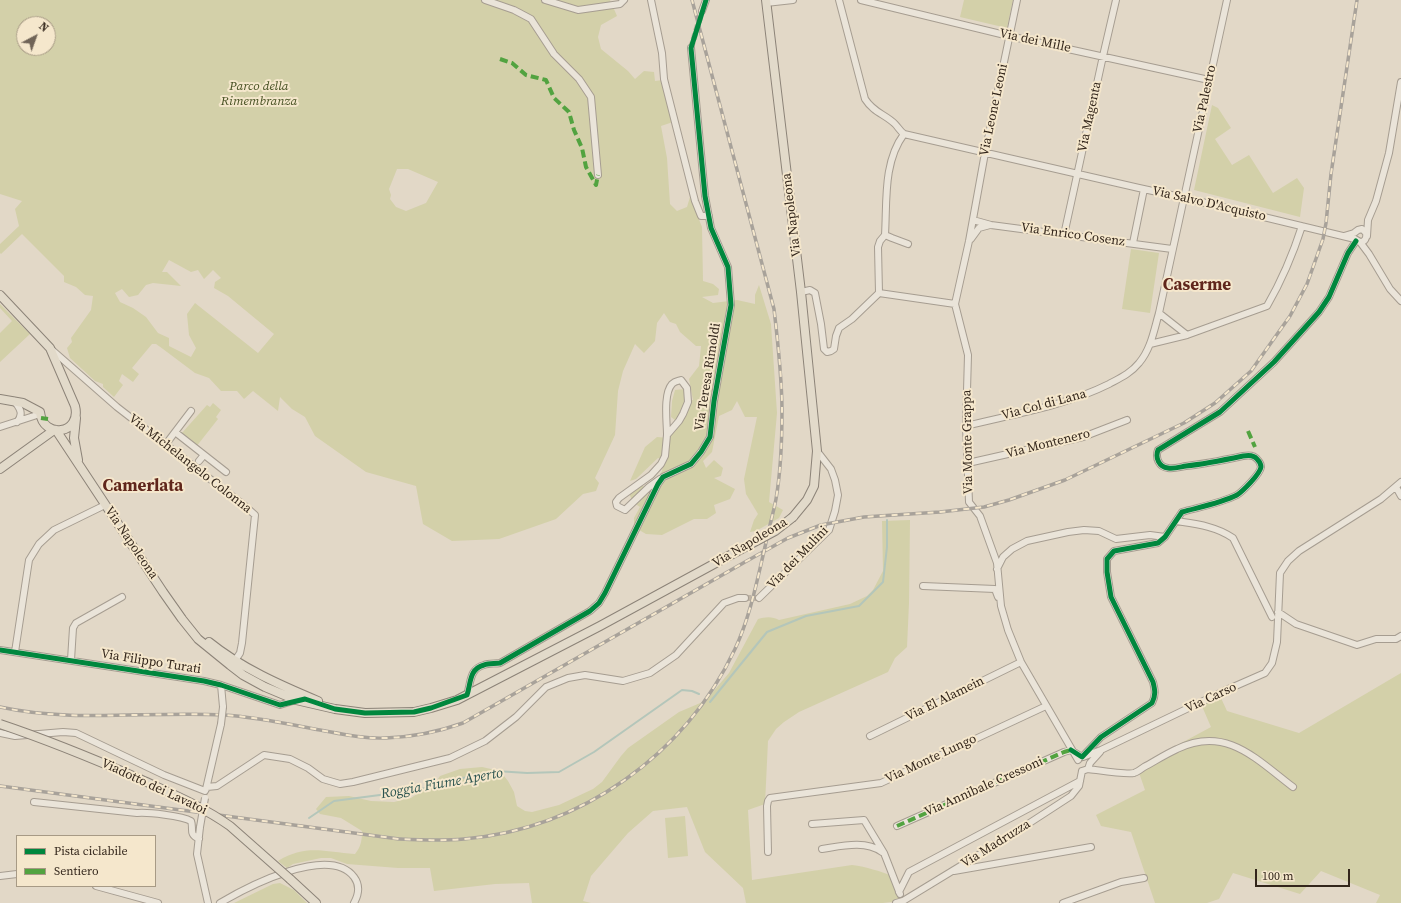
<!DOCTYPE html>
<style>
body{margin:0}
#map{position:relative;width:1401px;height:903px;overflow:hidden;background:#e2d8c7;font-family:"Source Serif 4",serif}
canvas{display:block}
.legend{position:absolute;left:16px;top:835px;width:140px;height:52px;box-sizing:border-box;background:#f5e7cc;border:1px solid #a79a85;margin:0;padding:5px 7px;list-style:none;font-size:12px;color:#33261b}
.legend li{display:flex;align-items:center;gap:8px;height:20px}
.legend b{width:20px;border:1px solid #a79a85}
.north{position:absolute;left:16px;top:16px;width:40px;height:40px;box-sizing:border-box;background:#f5e7cc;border:1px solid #a79a85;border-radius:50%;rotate:41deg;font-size:11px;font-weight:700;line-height:16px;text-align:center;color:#33261b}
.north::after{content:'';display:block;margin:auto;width:14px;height:18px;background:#706457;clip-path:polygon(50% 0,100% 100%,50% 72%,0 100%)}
.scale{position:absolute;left:1255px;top:869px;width:95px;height:18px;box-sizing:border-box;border:2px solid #33261b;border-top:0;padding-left:5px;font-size:12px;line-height:14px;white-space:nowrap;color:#33261b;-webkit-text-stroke:3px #f5e7cc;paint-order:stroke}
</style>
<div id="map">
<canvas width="1401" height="903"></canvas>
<ul class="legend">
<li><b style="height:5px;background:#00873e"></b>Pista ciclabile</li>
<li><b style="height:5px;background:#52a340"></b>Sentiero</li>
</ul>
<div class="north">N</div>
<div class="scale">100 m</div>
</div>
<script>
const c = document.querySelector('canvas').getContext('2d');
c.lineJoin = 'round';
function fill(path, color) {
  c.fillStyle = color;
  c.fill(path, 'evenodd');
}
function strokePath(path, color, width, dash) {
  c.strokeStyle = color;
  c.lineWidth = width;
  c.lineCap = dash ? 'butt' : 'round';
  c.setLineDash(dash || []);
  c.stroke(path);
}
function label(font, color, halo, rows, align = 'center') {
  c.font = font + ' "Source Serif 4",serif';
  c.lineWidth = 4;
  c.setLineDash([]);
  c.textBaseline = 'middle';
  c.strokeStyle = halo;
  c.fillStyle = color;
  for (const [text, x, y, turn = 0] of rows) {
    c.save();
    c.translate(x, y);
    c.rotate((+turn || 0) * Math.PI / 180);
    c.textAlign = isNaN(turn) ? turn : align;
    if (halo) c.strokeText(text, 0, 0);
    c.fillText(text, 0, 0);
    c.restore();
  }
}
fill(new Path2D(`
 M0,0h610l7,16 -16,9 -3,12 3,12 27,22 7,8 9,-8 10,1 1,9 8,-1 10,42 -12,4 6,32 3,46 7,7 10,-4 3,-10 12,30 1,54 10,3 6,5 -1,6 -16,2 11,6 24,-3 18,4v-9l4,-10 12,39 6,89 -8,89 14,8 -4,8 -23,13 -6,1 4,-12 4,-6 -12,-20 -2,-15 13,-62h-12l-8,-16 -5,9 -13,6 -7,36 -9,9 3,7 8,-8 9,8 -2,8 -7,2 21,11 -5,10 -16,6 2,8 -9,6h-13l-32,16 -16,-1 -12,-7v-9l6,-11 -6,-4 -5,-9 11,-10 3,2 7,9 12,-24 2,-11 -6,-2 -22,21 -6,2 15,-34 12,-10 12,1v-9l6,-9 -4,-3 1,-16 3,-11 10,-1 1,11h7l-4,-21 10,-13 2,-20h-5l-16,-14 -4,-8 -6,-2 -6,-9 -7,10 -2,18 -11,12 -9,-9 -12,27 -5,20 -3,44 -20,43 4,5 -3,8 -13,3 -27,25 -57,20 -47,2 -29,-17 -7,-38 -50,-14 -51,-36 -10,-19 -13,-8 -12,-12 -2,14 -25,-20 -9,8 -7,-8h-16l-12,-13 -14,-5 -32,-24 -7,-5h-4l-20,24 7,6 -6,8 -11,-8 -3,7 4,4 -9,12 -11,-10v-3l-8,-3 -25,-23 -3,-10 5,-6 -1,-4 20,-28 2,-14 -8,-1 -9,-8 -12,-5v-6l-42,-42 -21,20 -1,-1v-9l19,-18 -4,-17 7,-8 -22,-7zM24,24h24v24h-24zM397,169h11l30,13 -12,21 -20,8 -10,-4 -6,-8 1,-4 -2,-6zM169,260l22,12 7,-2 6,9 9,-9 8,8 -6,4 -1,6 14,8 46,38 -16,19 -63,-50 -8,11 2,21 7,13 -5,9 -22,-11v-8l-11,-5 -12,-16 -13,-9 -13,-6 -5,-9 7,-4 7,8 9,-2 8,-10 7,-2 28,3 -14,-14h-5z
 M964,0h49l-6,28 -47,-11z
 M1212,105l6,3 13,20 -16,11 17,26 17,-10 24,38 24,-15 7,10 -4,29 -106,-27z
 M1131,249l28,4 -9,60 -28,-4z
 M0,304l30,30 -30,28v-29l12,-12 -12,-13z
 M213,403l8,7 -5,7 2,2 -22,28 -15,-13 26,-29 3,2z
 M910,520l-1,83 -2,44 -12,11 -7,14 -89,40 -15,10 -8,7 -8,12 -3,63 -17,6 4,70 100,-15c15,2 27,6 41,11l6,25 -16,2h-137l-3,-15 -38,-36 -18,-45 -34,4 -25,22 -37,43 -8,25 8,2h-59l-3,-20 -34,1 -61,7 -4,-23h-32l-51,-4 -16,-6h-10l-28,6 -6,4 -9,-7c28,-17 46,-9 77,-7 6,-7 7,-14 7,-23l-21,-13 -21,-4 -4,-5 10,-12 23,-1 22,5 23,1 12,-3 5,-1 15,-10 7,-2 7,-10 20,-7 22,-2 18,4 8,10 6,11 3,14 8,5 7,1 27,-7 34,-16 9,-7 19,-26 7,-8 51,-36 26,-11 24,-28 29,-54c7,-2 14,-3 21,1l71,-16 17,-8 6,-6 10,-19 -1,-50z
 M1401,673v230h-25l4,-8 -59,-24 -21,23 -67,-21 -14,26 -12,4h-52l-24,-71 -30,-6 -5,-11 49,-25 -8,-23 74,-40 -10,-23 20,-6 6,13 72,22z
 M685,816l3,40 -20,2 -3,-40z
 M280,883l14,7 13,13h-73l39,-19z`), '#d3d0a9');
strokePath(new Path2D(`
 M710,702l57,-70 39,-16 53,-10 24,-24 4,-35v-27
 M309,818l25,-17 84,-11 40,-11 38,-8 31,2 32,-1 35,-20 88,-62 10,1 7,3`), '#b4c6ba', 2);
strokePath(new Path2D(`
 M691,48l11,-37
 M745,598h14`), '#bfb4a5', 6, [6, 3]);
const minor = new Path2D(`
 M485,0l29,10 17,9 23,35 25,25 12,18 7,78
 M545,0l33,10 42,-6 4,-4
 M651,0l11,53 2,26 31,122 6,15h8
 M839,0l26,99c9,14 20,15 30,25 3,3 5,7 9,10l235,54 46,10 170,41 5,3 9,12 21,35 11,12
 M861,0l148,36 200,44
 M1017,0l-32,153 -16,88 -14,63 13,51 -2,71 3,76 11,14 17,47 4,43 7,24 13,32 57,98
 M766,3l27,-3
 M702,11l4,-11
 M973,220l18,5 181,24
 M885,235l7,3 16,6
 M1064,235l39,-179 13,-56
 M1344,236l10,-3 4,-3 4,-1 4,4c1,5 -1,9 -6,9
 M1367,236l1,-16 8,-19 13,-48 12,-71
 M971,239l8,-11 11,-3
 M1133,243l11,-54
 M801,292l9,-2 5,3 6,31 3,25 3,3 4,-1 3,-2 2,-13 3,-8 13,-9 27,-26 -1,-46 2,-6 5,-6c2,-33 -2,-73 19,-101
 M879,293l76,11
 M1159,313l28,22 80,-29c15,-26 26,-52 35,-80
 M1150,344l37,-9
 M52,350l65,57 128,99 10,9 -13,128 -2,10 -4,6
 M14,401c6,7 10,13 3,21
 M966,426c48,-12 99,-20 143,-42 11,-6 22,-11 30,-21 12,-14 15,-33 20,-50l68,-313
 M0,427l40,-13
 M175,432l51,40
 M166,444l25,-33
 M199,461l5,-6
 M968,463l115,-26 44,-17
 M660,479l-11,8 -24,23 -8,-4 -1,-4 3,-4 32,-23 10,-11 4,-8 2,-21 12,-14 4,-7 5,-12 -1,-14 -6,-8c-3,1 -6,1 -9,4 -9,10 -5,38 -5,51
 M1396,487l5,9
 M1176,521c20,3 40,5 57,17l39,79
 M997,569l6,-12 9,-8 15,-8 41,-9 16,-2 15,1 17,8 34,-4 15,2
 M923,586l72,3 3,8
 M759,598l70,-68 6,-19 3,-16 -3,-15 -4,-11 -14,-18
 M1278,612l18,12 61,21 19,-6h20l5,-3
 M0,650l204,31 17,4 59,20 16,-5
 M15,652l14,-92 10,-16 15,-14 51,-25
 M71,660l2,-32 3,-5 46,-26
 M221,685l2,22
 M467,695c4,-12 2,-26 17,-30 5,-2 11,-1 16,-2l90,-52 9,-8 6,-10 53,-109 5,-7 28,-13 10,-12 9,-15 4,-36 17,-96 -3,-38 -17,-39 -6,-32 -14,-148
 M0,733l15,3 48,-4 13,1 88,42 41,16
 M870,736l151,-74
 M1071,750l11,7 19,-20 51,-34c4,-8 3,-13 1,-21l-42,-85 -4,-25v-13l7,-8 44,-8 7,-6 17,-25c18,-5 39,-9 55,-17 6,-4 23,-21 24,-28 0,-3 -2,-6 -4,-8 -3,-4 -9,-4 -14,-3 -19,4 -38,8 -57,10 -6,1 -12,3 -18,2 -9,-1 -13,-10 -10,-18l62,-38 54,-50 45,-50 10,-15 19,-44 8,-12
 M1083,757l18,-7 123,-59 41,-18 7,-10 5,-21 3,-69 8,-12 11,-10 82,-52 20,-17
 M1088,769l2,-6 10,-11
 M1082,771l6,-2c9,1 39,6 46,4 3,-1 7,-4 10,-6 11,-6 22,-13 33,-18 49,-24 79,10 116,38
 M207,787l10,-1 47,-31 26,4 18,9 15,11 17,5 13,-2 97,-24 35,-17 31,-24 30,-30 22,-9 17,-3 38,6 27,-8 26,-18 48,-52 14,-5h7
 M206,789l15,-65
 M34,802l103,11c11,-1 45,3 54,8 3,8 -3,13 8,18
 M812,824l52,-4 20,33 16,41
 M897,826l167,-74 7,-2
 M200,827l-3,27 11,49
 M822,849c20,-3 43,-9 60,3
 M768,852l-1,-46 1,-5 2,-3 111,-15 165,-77
 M954,871l137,-24
 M0,876l17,-2
 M96,886l62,17
 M899,892l10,-20 171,-91
 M220,903c27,-16 109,-59 134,-26 6,8 5,17 0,26
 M896,903l7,-2 105,-64 63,-41 8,-10 3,-15
 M1063,903l58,-21 23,-4`);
const major = new Path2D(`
 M766,0l35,292 16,159 -3,35 -7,14 -14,17
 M0,295l50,53 25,58c7,28 -32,34 -35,6l-17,-9 -23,-4
 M76,418l-2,20 4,22
 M56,430l107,162 19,27 16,20 32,26 13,10 22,12 31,13 39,9 30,4 49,-1 17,-4 26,-8 143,-74 147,-80
 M0,469l54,-39
 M209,642c32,26 71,43 109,59
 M290,879l26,24`);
strokePath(minor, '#a69d91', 8);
strokePath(major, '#8c8378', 10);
strokePath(minor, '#eae4d9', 6);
strokePath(major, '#e2daca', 8);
const rail = new Path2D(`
 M0,707c72,16 150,4 224,8 33,2 64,9 96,15 22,4 44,9 66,8 27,-1 52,-6 77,-15l282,-161 43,-24 33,-13 43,-8 76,-5 44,-5 25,-7 56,-20 119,-57 31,-20 36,-32 39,-55 17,-32 16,-45 3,-16 5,-49 26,-174
 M0,786l399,53c22,1 43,2 65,0 117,-10 221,-84 271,-190 15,-32 22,-68 30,-102 3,-16 8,-32 11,-48 5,-29 6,-59 6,-88 0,-34 -4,-68 -8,-102l-82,-309`);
strokePath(rail, '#a8a29a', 3.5);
strokePath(rail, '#f5e7cc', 2, [6]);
const minorBridge = new Path2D(`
 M221,724l2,-17
 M200,827l5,-29`);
const majorBridge = new Path2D(`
 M747,546l28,-15 18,-14
 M0,724c48,16 94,35 140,55 30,14 62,27 90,47l60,53`);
strokePath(minorBridge, '#a69d91', 8, []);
strokePath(majorBridge, '#8c8378', 10, []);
strokePath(minorBridge, '#eae4d9', 6);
strokePath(majorBridge, '#e2daca', 8);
strokePath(new Path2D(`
 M500,59l12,4 14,12 20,5 8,18 15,14 5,18 8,18 4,19 10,18 2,-10
 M41,418l7,1
 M1248,431l7,16
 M897,826l167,-74 7,-2`), '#52a340', 4, [8, 4]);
strokePath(new Path2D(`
 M0,650l204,31 17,4 59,20 25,-6 30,10 30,4 49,-1 17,-4 36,-13c4,-12 2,-26 17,-30 5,-2 11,-1 16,-2l90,-52 9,-8 6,-10 53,-109 5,-7 28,-13 10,-12 9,-15 4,-36 17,-96 -3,-38 -17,-39 -6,-32 -14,-148 15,-48
 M1071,750l11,7 19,-20 51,-34c4,-8 3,-13 1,-21l-42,-85 -4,-25v-13l7,-8 44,-8 7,-6 17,-25c18,-5 39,-9 55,-17 6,-4 23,-21 24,-28 0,-3 -2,-6 -4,-8 -3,-4 -9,-4 -14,-3 -19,4 -38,8 -57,10 -6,1 -12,3 -18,2 -9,-1 -13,-10 -10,-18l62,-38 54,-50 45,-50 10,-15 19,-44 8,-12`), '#00873e', 5);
label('13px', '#33261b', '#f5e7cc', [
 ["Via dei Mille",1035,41,12],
 ["Via Palestro",1205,99,-78],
 ["Via Leone Leoni",994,110,-78],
 ["Via Magenta",1090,117,-78],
 ["Via Salvo D'Acquisto",1209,204,13],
 ["Via Napoleona",792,215,-97],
 ["Via Enrico Cosenz",1073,235,8],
 ["Via Teresa Rimoldi",708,377,-81],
 ["Via Col di Lana",1044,405,-15],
 ["Via Monte Grappa",968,442,-91],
 ["Via Montenero",1048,444,-14],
 ["Via Michelangelo Colonna",190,464,38],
 ["Via Napoleona",131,543,56],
 ["Via Napoleona",750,543,-31],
 ["Via dei Mulini",798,558,-46],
 ["Via Filippo Turati",151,662,9],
 ["Via Carso",1211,698,-25],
 ["Via El Alamein",945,699,-26],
 ["Via Monte Lungo",931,759,-25],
 ["Viadotto dei Lavatoi",154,787,25],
 ["Via Annibale Cressoni",984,787,-24],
 ["Via Madruzza",996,844,-32]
]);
label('italic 13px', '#465022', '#f5e7cc', [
 ["Parco della",259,87],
 ["Rimembranza",259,102]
]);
label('italic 14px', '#2a534f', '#f5e7cc', [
 ["Roggia Fiume Aperto",442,784,-10]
]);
label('bold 17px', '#60261b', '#f5e7cc', [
 ["Caserme",1197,286],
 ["Camerlata",143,487]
]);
</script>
